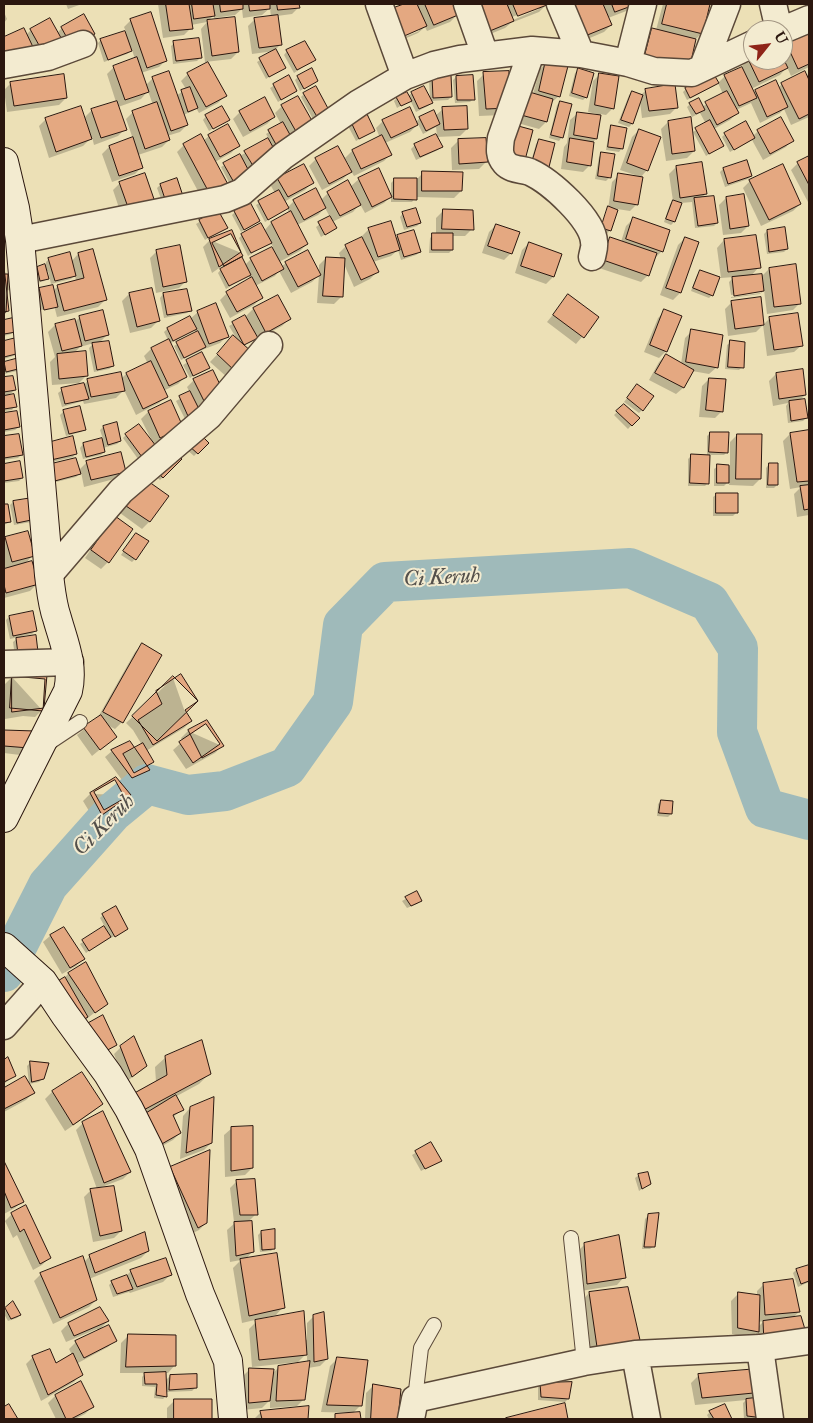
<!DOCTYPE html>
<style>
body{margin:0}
#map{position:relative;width:813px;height:1423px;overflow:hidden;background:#ece0b6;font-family:"IM FELL Double Pica",serif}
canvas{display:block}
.frame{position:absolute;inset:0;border:5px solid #2b170f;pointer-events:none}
.north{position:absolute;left:743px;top:20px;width:50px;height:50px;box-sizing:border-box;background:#f3ebd0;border:1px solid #a39683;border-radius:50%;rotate:61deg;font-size:14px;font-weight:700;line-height:20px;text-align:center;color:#2b170f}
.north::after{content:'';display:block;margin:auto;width:18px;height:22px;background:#8f2418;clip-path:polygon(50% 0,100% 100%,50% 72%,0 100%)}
</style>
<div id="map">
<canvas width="813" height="1423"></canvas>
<div class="frame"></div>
<div class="north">U</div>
</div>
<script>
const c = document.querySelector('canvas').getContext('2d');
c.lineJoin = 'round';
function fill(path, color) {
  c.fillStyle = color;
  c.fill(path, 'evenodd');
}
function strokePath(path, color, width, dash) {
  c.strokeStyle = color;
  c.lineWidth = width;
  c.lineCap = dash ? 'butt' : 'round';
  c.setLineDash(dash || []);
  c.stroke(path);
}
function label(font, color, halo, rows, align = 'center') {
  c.font = font + ' "IM FELL Double Pica",serif';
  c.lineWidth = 4;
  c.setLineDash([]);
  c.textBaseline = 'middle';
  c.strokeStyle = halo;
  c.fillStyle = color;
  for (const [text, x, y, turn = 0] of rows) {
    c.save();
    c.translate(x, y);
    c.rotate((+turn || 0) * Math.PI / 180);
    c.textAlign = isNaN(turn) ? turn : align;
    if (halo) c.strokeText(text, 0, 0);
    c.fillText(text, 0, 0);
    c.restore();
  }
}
fill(new Path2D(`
 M66,4h16l-14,5z
 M158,4h140l1,3 -7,7 -15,2 4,28 -6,6 9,17 -18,12 -9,-17 17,-11 -22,3 -4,-28 7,-7 16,-2 -1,-9 -8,7 -19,3 -1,-9 -7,6 -21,3v-3l-7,7 26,-3 5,33 -7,7 -26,3 -4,-33 6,-7 -16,3v3l-7,7 -21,3z
 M407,4h9v1l2,-1h34l5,11 -7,7 -23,9 -2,-4 -7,6 -23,10 -4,-33zM419,28v3l-22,9 -1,-2z
 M467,4h78l1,1 -7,7 -28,11 -6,5 -27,11zM539,7v2l-26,11 -1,-3z
 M562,4h73l-6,6 -21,8 3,7 -7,7 -26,11z
 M663,4h46l-7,29 -8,8 -6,24 -49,-3 6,-26 7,-7 4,1z
 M4,12l3,7 -3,4z
 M131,20l35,40 -7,7 -18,6 5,12 7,-7 23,18 10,-7 -5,-8 7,-7 37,22 -7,7 -19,10 -3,-5 -3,3 -10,4 4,10 -7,7 -13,4 2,4 -7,7 -24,8 4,12 -7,7 -23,8 -10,-28 7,-7 24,-8 -7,-20 7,-7 20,-7 -5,-14 -7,8 -23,8 7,22 -7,7 -24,9 -2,-8 -9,9 -34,12 -10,-32 7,-7 38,-1 8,-8 24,-8 -9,-28 7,-7 21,-8 -3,-9 -5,4 -23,8 -6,-19 3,-3 25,-8 -2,-5z
 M62,28l32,6 -90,30v-26l19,-8 3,5 5,-5 26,3z
 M809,33v34l-18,9 -4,-9 -7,8 -29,14 2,3 22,-10 3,6 4,-4 24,-8 3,-3v44l-18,8 -7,-16 -4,4 -20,10 -9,-20 -15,7 1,3 -7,7 -16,9 8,17 -16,10 -13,-24 13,-8 -6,-11 -8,4 -5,-10 3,-3 12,3 21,-13 -5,-11 7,-7 17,-8 -1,-1 7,-7h35v-13l3,-3z
 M174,43l26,15 -3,3 -24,3 -2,-18z
 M287,51l27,9 -20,13 -10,-18z
 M547,62l12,34 -8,7 -5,19 -7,7 -25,-7 19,-28 7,-25z
 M578,70l8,27 -3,3 -14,-4 6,-23z
 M484,74l18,41 -23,1 -2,-35z
 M600,74l13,34 -7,7 -6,-1 -4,25 -3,3 -3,23 -7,7 -22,-3 3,-22 3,-4 3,-23 8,-7 18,3 1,-2 -9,-2 5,-31z
 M288,77l8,14 -18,11 -8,-14z
 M298,77l19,3 -17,11 -5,-11z
 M432,77l19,20 -3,3 -18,1 1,2 -3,3 -12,6 -6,-12 -13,8 -3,-7 3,-3 11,-2 4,-3 18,7 -1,-20z
 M456,77l17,22 -3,3 -15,1 -2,-23z
 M11,83l55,15 -7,7 -52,7 -3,-22z
 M714,86l-27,14 -4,-8 3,-3z
 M646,90l31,17 -7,7 -28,4 -2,-16 -8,22 -3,3 -11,-4 11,-28 3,-3 8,4z
 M304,94l26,20 -15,9 -14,-26z
 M560,102l2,35 -3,4 -10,-3 8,-33z
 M282,106l31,20 -81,62 -11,-21 48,-28 -3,-5 15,-10 -6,-11z
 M443,109l24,20 -7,7 -24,1 5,10 -3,3 -22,10 -5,-11 4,-4 22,-10 -1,-8 -13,7 -5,-10 -8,8 -25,11 6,11 -7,7 -30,15 -3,-5 -8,8 -21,11 -13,-24 7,-7 31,7 2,-1 -4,-7 7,-7 28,-13 -4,-10 7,-7 33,1 4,-4 15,-2z
 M240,112l34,5 -7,7 -24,13 -10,-18z
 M206,116l22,4 -19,11 -6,-11z
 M668,122l26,29 -7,7 -21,3 -5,-32z
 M352,123l21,8 -17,10 -8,-15z
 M612,127l10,21 -3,4 -13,-2 3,-20z
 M639,130l8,40 -7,8 -3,26 -7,7 -13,-2 -7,21 -3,4 -8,-3 9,-22 4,-27 7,-7 19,1 -18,-6 12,-33z
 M758,131l34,9 -6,7 -23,13 -11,-20 -22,12 -8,-15 3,-3 28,2z
 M200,136l3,5 6,-5 29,10 -7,7 -16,9 -9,44 -29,-54 7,-7z
 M539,140l14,4 -24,25 7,-25z
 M458,141l28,21 -7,7 -27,1 -1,-22z
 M602,154l8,23 -4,4 -11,-2 4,-22z
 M809,157v44l-1,1 -17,-32 7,-7z
 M676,167l30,27 -5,4 16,25 -3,3 -19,2 -3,-26 -11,1 -7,19 -3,3 -7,-3 6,-18 3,-3 -4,-27z
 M723,169l28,7 -3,3 -23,8 -5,-15z
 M423,173l38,18 -7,7 -38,-1 -4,5h-21v-19l4,-4 21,1z
 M144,175l-22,42 -9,-27 7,-7z
 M278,179l34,4 -7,7 -21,12 3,6 7,-7 27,-1 7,-7 22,-6 9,-8 32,17 -7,7 -19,10 -5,-9 -7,8 -21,10 3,6 -14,9 -5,-10 14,-10 -5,-9 -7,7 -21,10 10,19 -7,7 -21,11 2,5 5,-4 33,11v-9l7,-7 15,1 -2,-6 7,-7 17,-8 -1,-2 7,-7 26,10 3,-3 22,16 -4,3 -15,5 -3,-10 -7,6 -18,6 4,10 -7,7 -16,8 -10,-23 -3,33 -7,7 -17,-1 2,-28 -7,7 -21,11 -12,-22 -4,5 -20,10 6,12 -7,7 -24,13 -10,-18 7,-7 24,-13 -3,-5 -22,14 -8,-16 5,-6 -1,-1 -10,7 -9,-26 7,-7 29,12 6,13 6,-6 22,-12 -3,-5 -22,14 -9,-18 3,-3 22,-4 7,-8 19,-9 -3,-6 -22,14 -9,-17 19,-12 -4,-7z
 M177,180l-13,27 -7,-19 3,-3z
 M750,181l50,23 -7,7 -32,15 -18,-38z
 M726,198l22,28 -7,7 -18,2 -4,-30z
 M218,211l8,16 -21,13 -9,-16z
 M443,211l29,18 -7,7h-13v14l-3,3h-20l1,-15 3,-3h3v-17z
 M235,212l24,9 -18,11 -9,-17z
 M403,213l17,10 -3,3 -13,4 -4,-13z
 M633,219l29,32 -7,7 -7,17 -7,7 -45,-15 8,-21 7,-7 10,3 5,-16z
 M496,225l15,28 -7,7 -22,-7 7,-21z
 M767,231l20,18 -3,3 -17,2 -3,-20z
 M755,236l4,31 -9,10h11l8,-8 31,34 -7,7 -26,4 -3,-24 -3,3v-2l-30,4 -2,-13 5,-5 -13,1 -4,-30 7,-8z
 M685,238l13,5 -18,50 -7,7 -13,-5 18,-50z
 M529,243l31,11 -7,23 -7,7 -31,-11 7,-23z
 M93,251l12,49 -7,7 -41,10 -2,-8 -14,4 14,-4v-3l-14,4 -5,-17 3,-3 13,-4 1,5 5,-5 18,-5 -1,-6 -4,4 -20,5 -3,-13h-2l1,7 -3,3 -7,2 -3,-12 3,-3 9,-3v-3l3,-3 22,3 7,-8z
 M157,251l29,30 -7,7 -23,5 -6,-35z
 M4,269l3,13 4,-4 6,13 -11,-1 2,21 -4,4z
 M700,272l12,23 -3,3 -18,-7 6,-16z
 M186,290l4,20 -3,3 -23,5 -4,-20 3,-4z
 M761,293l-1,1 -29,4v-1z
 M129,294l29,27 -7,7 -21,5 -8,-32z
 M568,296l30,22 -22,26 -29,-22z
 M732,302l31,23 7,-7 32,27 -8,7 -27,4 -4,-31 -7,7 -28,4 -3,-27z
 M253,309l36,10 -7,7 -24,13 -1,-2 -14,9 -15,32 -18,-16 25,-26 -6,-10 16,-9z
 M665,311l1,40 -7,7 -15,-6 14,-34z
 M198,312l29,24 -7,7 -18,7 -21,10 -7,-14 22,-13 -1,-3 -26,14 16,33 -7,7 -15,7 3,5 -7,7 -23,12 -12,-25 -8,8 -32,6 -1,-3 -21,6 -4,-14 4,-3 23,-6 3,-4 33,-1 5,-5 22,-10 -4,-8 7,-7 17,-9 -4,-8 3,-3 23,-11v1z
 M80,317l27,18 -9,9 15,22 -4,3 -15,3 -5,-24 5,-5 -14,4 -7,7 13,22 -7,7 -27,2 -2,-23 5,-5 -7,-25 7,-7 19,-5 1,2z
 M12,319l2,12 -3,3 -7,2v-15z
 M692,331l25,36 -8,7 -17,-3 -9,17 -7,6 -27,-14 10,-18 7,-7 15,9 4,-26z
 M15,339l4,13 -3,3 -12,4v-17z
 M731,342l11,25 -3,3 -14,-1 2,-24z
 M201,354l7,13 -18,11 -7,-13z
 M4,363l16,5 -3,3 -13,3z
 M776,374l29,21 -7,7 8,16 -3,3 -15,2 -2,-17 2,-3 -15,3 -4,-25z
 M12,377l3,13 -7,6 7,10 -3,4 -8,1v-32z
 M709,379l13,32 -7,7 -16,-1 3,-31z
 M194,380l30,15 -35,32 -13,-26 14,-8 -3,-6z
 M634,389l8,21 -3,3 -15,-11z
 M170,402l5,31 -22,11 -2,5 -13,10 -15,-21 3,-3 26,6 -11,-22 7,-7z
 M624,405l14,13 -10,11 -14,-14z
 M64,411l21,18 -4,3 -15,4 -6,-21z
 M16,412l3,15 -4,3 -11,2v-18z
 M103,427l17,14 -3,3 -14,4 1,4 -3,3 -18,4 -3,-11 3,-4 20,-5 -3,-9z
 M809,431v84l-12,2 -3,-23 7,-7 -11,2 -7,-48 7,-7z
 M710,433l17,19 -3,3h-15l-1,28 -3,3h-17v-27l3,-3h16v-20z
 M18,435l4,19 -4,4 -14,2v-23z
 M737,435l23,44 -7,7 -24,-1v-4l-5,5h-10v-17l4,-3h12v-24z
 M207,443l-13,13 -8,-7z
 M44,448l32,5 -3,4 -25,6z
 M181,459l-21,21 -8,-7z
 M19,462l3,16 -3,3 -15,2v-18z
 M87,462l38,9 -7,7 -34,9 -3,-15 -5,5 -28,7 30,-13z
 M769,464l8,21 -3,3h-8v-20z
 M138,488l29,8 -18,26 -7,7 -22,-16z
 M717,494l19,19 -3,3h-20v-19z
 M31,499v23l-17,3 -4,-20 3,-3z
 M7,505l3,17 -6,3v-19z
 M108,524v38l-7,7 -16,-11z
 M133,537l2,22 -3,3 -11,-7z
 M6,538l27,17 -9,10 13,19 -7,7 -26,7v-28h1l-1,-30z
 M9,617l26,14 -3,3 -10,2 -7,21 -2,-15 6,-5 -9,2 -4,-19z
 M142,645l-20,77 -7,7 -8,-4 8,12 -23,19 -15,-21 20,-16 38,-67z
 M12,677l30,33 -7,7 -12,-1 -18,3v-4h-1l1,-31z
 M173,678l12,34 6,9 -7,7 -38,23 6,11 -5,4 2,3 -7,7 -17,8 -20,-27 7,-6 22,-2 8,-4 -9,-15 -7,-7z
 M4,731l29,1 -13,23 -16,-2z
 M188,731l34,15 -7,7 -29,16 -13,-19 10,-9 -2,-3z
 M90,794l39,1 -7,7 -27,19 -12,-20z
 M661,801l10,13 -3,3 -11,-1 1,-12z
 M416,893l4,8 -3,3 -10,4 -5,-7z
 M103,915l21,15 -13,8 -1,-2 -24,17 -6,-9 25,-17 -5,-9z
 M63,929l20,30 -7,7 -14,8 -19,-32 7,-6z
 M68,974l39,29 -27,21 -19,-43z
 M121,1047l25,19 -21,17 -11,-29z
 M166,1057l44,16 -11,11 -24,13 8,12 -11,9 8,15 -7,7 -20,11 -5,-39 -21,11 29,-41 -1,-15z
 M7,1059l8,16 -11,9v-23z
 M31,1062l12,16 -4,4 -10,2 -2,-18z
 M82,1074l19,30 -7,7 -29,20 -20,-32 7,-7z
 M24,1078l9,15 -7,7 -22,12v-23z
 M190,1108l21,35 -7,7 -24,9 3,-43z
 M83,1123l47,49 -7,7 -24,9 22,43 -7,7 -21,4 -9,-45 7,-7 6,-1 -21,-59z
 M232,1128l20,40 -7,7 -20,2 -1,-42z
 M430,1144l11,16 -20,11 -9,-16z
 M209,1152l-3,71 -7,7 -8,4 -21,-66z
 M4,1164l18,37 -7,7 -11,6z
 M639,1175l10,9 -10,7 -4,-13z
 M237,1181l19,33 -8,8 4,30 -7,8 38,47 -7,8 -34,8 -9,-55 8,-8 -11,2 -3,-32 9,-8h-2l-4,-34z
 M25,1207l24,51 -7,7 -9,5 -16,-35 -4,3 -8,-17 7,-7z
 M649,1215l5,31 -4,3h-8l3,-30z
 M261,1232l13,16 -3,3 -11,1 -2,-17z
 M585,1244l39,33 -7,8 -36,6 -3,-40z
 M148,1251l-7,7 -52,21 7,21 -7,7 -36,17 -19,-43 7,-7 43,-12 6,-6z
 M809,1266v16l-11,5 -5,-14 3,-3z
 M131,1271l39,4 -7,7 -33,11 -1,-1 -16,5 -4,-12 3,-3 13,-5z
 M764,1284l35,28 -42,38 -1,-17 -5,6 -19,-5 -1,-33 7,-7 19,2v-5zM764,1321l-6,6v-5z
 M627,1288l11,51 -10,11 -41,7 -8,-53 10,-11z
 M99,1308l9,13 -10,10 -1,-2 -31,13 -5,-11 7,-7z
 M6,1309l14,6 -3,3 -9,3 -4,-7z
 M314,1316l13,43 -7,7 -12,2 -4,31 -7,7 -27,2v-8l-8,8 -20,2 1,-34 7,-7 22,5 6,-6 29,-5v-10l-9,9 -46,5 -3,-38 9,-9 49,20v-17z
 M128,1336l47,29 -7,8h-4l1,8 5,-5 25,12 -3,3 -26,1v4l-3,3 -9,-1 1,-11 -13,-1v-9l4,-4h-26l1,-30z
 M115,1340l-7,7 -32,17 5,10 -7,8 -33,19 -15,-37 7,-7 22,8 17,-10 -3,-6 7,-7z
 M337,1359l24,46 -8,8 -32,-1 9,-46z
 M756,1371l5,48h-17l-1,-16 3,-3 -51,5 -4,-22 7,-7z
 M541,1384l27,15 -3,3 -27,-2v-13z
 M373,1386l26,4 -2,29h-32l1,-26z
 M55,1396l37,11 -7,7 -10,5h-19l-8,-16z
 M174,1401h37l-1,18h-43v-11z
 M564,1405l3,14h-60z
 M724,1406l6,13h-21l-2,-4 3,-3z
 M308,1408l-1,11h-53l7,-7z`), '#0003');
strokePath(new Path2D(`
 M4,972l44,-87 65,-73 34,-28 41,11 37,-4 62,-24 46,-65 10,-77 42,-43 245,-14 79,34 29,46 -1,84 28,76 44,12`), '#9fbaba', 40);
const building = new Path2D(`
 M166,4h23l4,25 -23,2z
 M192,4h21l2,12 -21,3z
 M220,4h23v5l-22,3z
 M249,4h21v5l-20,2z
 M277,4h22l1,4 -22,2z
 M404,4h13l10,22 -25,11 -11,-28z
 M425,4h29l4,11 -24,10z
 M474,4h33l7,17 -29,12z
 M513,4h34v1l-29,11z
 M572,4h31l9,21 -27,11z
 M612,4h25l-22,8z
 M667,4h43l-7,30 -41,-10z
 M151,12l16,49 -20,7 -17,-49z
 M84,14l11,20 -23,13 -11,-20z
 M278,15l4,30 -23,3 -5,-30z
 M235,17l4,35 -27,4 -5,-36z
 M50,18l15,27 -20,11 -15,-27z
 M24,28l9,19 -29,7v-17z
 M652,28l44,11 -6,27 -45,-11z
 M125,31l7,20 -24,9 -8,-21z
 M809,32v32l-11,5 -12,-26z
 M199,38l3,20 -26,3 -3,-20z
 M305,41l11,19 -19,10 -11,-20z
 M276,49l10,19 -17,9 -10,-19z
 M753,56v4h30v-2l5,10 -29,14 -11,-23z
 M137,57l12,35 -24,8 -12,-34z
 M546,60l22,6 -8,31 -21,-6z
 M208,62l19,34 -21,11 -19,-34z
 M742,67l15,31 -18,8 -15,-31z
 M312,68l6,13 -14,8 -7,-13z
 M578,68l16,5 -7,25 -15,-5z
 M169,71l19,54 -17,6 -19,-54z
 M509,71l1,37 -24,1 -3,-37z
 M805,71l4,9v34l-10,5 -18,-36z
 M599,73l20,3 -5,33 -19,-4z
 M713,73l6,10 -29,15 -5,-10z
 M64,74l3,24 -53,8 -4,-24z
 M289,75l8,16 -16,9 -8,-16z
 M451,75l1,22 -19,1 -1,-22z
 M473,75l2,25h-18l-1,-24z
 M776,80l12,27 -21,10 -12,-27z
 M675,84l3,24 -29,3 -4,-22z
 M316,86l15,28 -12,6 -16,-27z
 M424,86l9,17 -14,6 -8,-17z
 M190,87l8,21 -10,4 -7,-22z
 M526,91l27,8 -6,23 -26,-7z
 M632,91l11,4 -10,29 -12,-4z
 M727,91l12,22 -22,12 -12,-23z
 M407,92l5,9 -11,5 -5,-9z
 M298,96l17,30 -17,9 -17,-30z
 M265,97l10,20 -25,14 -11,-20z
 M699,98l6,12 -9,4 -7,-11z
 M117,101l10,29 -26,8 -10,-29z
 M560,101l12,3 -9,34 -12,-3z
 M157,102l13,38 -25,9 -13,-38z
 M81,106l11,33 -36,13 -11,-34z
 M222,106l8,14 -17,9 -8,-14z
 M467,106l1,23 -24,1 -2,-23z
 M410,107l8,18 -27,13 -9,-18z
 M434,110l6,14 -14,7 -7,-14z
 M577,112l24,3 -4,24 -23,-4z
 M367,114l8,17 -16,8 -8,-17z
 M691,117l4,34 -23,3 -4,-33z
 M781,117l13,24 -24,13 -13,-24z
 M710,120l14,26 -15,8 -14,-26z
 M746,121l9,17 -21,12 -10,-17z
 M283,122l11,20 -15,8 -11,-20z
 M228,124l12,22 -20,11 -12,-22z
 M511,124l22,6 -8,30 -22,-6z
 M611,125l16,3 -4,21 -15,-2z
 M639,129l22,8 -13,34 -21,-8z
 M201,134l30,56 -18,10 -30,-56z
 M436,134l7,13 -23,10 -6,-13z
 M382,135l10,20 -31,14 -9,-19z
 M133,137l10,31 -24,8 -10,-30z
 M268,138l10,18 -23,13 -11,-18z
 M486,138l2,24 -29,2 -1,-25z
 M570,138l24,4 -3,24 -24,-4z
 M539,139l16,4 -7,28 -17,-5z
 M338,146l14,26 -23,12 -14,-26z
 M601,152l14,2 -4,24 -13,-2z
 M240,154l12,23 -16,9 -13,-23z
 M809,156v29l-12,-23z
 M747,160l5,16 -24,8 -5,-16z
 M702,162l5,32 -27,4 -4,-32z
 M304,164l10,19 -26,14 -11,-19z
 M783,164l18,40 -32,16 -20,-40z
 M379,168l13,29 -20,10 -14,-29z
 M422,171l41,1 -1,19h-40z
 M145,173l10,29 -26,8 -10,-28z
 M618,173l25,4 -5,28 -24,-4z
 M177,178l7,21 -17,6 -7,-21z
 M394,178h23v22l-23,-1z
 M348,180l13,25 -21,11 -13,-24z
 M316,188l10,20 -22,12 -11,-20z
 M279,190l10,18 -21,12 -10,-19z
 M744,194l5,32 -19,3 -4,-32z
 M714,196l4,27 -20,3 -4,-28z
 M673,200l9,3 -7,19 -9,-3z
 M250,202l10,19 -16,9 -10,-19z
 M608,206l10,4 -7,21 -10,-3z
 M416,208l5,15 -14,4 -5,-15z
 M443,209l30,1 1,20 -32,-1z
 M218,210l10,18 -20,10 -9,-18z
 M291,211l17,33 -20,11 -17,-33z
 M330,216l7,12 -12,7 -7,-13z
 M633,217l37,13 -7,22 -37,-13z
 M391,221l9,29 -22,7 -10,-29z
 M261,223l11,20 -21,10 -10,-19z
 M496,224l24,8 -8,22 -24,-8z
 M785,227l3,22 -19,3 -2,-22z
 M232,230l9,22 -22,15 -10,-28z
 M414,230l7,22 -17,5 -7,-22z
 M432,233h21v17h-21z
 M231,234l12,22 -19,10 -12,-23z
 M756,235l5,33 -33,4 -4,-33z
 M362,237l17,35 -18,8 -16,-35z
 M610,237l47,16 -8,23 -46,-16z
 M685,237l14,5 -18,51 -15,-5z
 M529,242l33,12 -8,23 -33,-11z
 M180,245l7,37 -24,5 -7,-37z
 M272,247l12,22 -22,12 -12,-23z
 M93,249l14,51 -43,11 -7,-26 27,-7 -6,-25z
 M308,250l13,25 -23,12 -13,-25z
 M70,252l6,24 -21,5 -7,-23z
 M242,257l9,18 -22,11 -9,-17z
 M326,257l19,1 -2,39 -20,-1z
 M45,264l4,15 -9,2 -3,-14z
 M796,264l5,40 -27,3 -5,-39z
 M4,267l5,44 -5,1z
 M700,270l20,7 -7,19 -20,-8z
 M4,274h4l-2,38h-2z
 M762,274l2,17 -30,5 -2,-19z
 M252,277l11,21 -26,14 -11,-20z
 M53,285l5,22 -14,3 -5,-22z
 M152,288l8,33 -23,6 -8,-34z
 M187,289l5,22 -25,4 -4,-22z
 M568,294l31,23 -15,21 -31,-23z
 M278,295l13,24 -25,14 -13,-25z
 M761,297l3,28 -29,4 -4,-28z
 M216,303l13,34 -20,7 -12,-33z
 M664,309l18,7 -15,36 -17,-7z
 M103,310l6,25 -24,6 -6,-25z
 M798,313l5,33 -29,4 -5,-33z
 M245,315l13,23 -14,7 -12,-23z
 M190,316l7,13 -24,12 -6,-13z
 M13,318l3,14 -12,2v-14z
 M75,319l7,27 -20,5 -7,-27z
 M691,329l32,6 -5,33 -32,-6z
 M198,331l8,16 -22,11 -8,-16z
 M233,335l20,18 -17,19 -19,-18z
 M16,338l4,15 -16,4v-16z
 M169,339l18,38 -18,9 -18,-38z
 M730,340l15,2 -1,26 -16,-1z
 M109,341l5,25 -17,4 -5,-27z
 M86,351l2,25 -29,3 -2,-25z
 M202,352l8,16 -17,8 -7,-16z
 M666,354l28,16 -10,18 -29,-15z
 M19,358l3,10 -16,4 -2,-10z
 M151,361l17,36 -25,12 -17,-36z
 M803,369l3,26 -27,4 -3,-26z
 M213,370l12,25 -19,10 -13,-26z
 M121,372l4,19 -34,6 -4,-18z
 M13,376l3,14 -12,2v-15z
 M709,378l17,1 -3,33 -17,-2z
 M84,383l5,16 -24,5 -4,-16z
 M637,384l17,12 -11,15 -16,-13z
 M190,391l14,28 -12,6 -13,-29z
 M14,394l3,13 -13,2v-13z
 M805,399l3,19 -17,3 -2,-20z
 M171,400l12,27 -23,11 -12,-27z
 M624,404l16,14 -8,8 -16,-15z
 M80,406l6,24 -17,4 -6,-24z
 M17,411l3,16 -16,3v-17z
 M117,422l4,19 -13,4 -5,-19z
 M139,424l17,22 -14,11 -17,-23z
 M809,430v51l-12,1 -7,-49z
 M710,432h19l-1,21 -19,-1z
 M199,433l10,10 -11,11 -10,-9z
 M19,434l4,21 -19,3v-22z
 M737,434h25l-1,45h-25z
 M73,436l4,18 -26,6 -4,-17z
 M102,438l3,14 -19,5 -3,-14z
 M173,450l9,9 -19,19 -8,-9z
 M121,452l5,20 -35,8 -5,-19z
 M691,454l19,1 -1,29 -19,-1z
 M76,458l5,16 -30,8 -4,-17z
 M20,461l3,17 -19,3v-17z
 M769,463h9v22h-10z
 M717,464l12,1v18h-12z
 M145,479l24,17 -19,26 -24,-16z
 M809,485v24l-5,1 -4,-24z
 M716,493h22v20h-22z
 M32,498l4,21 -19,4 -4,-22z
 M4,504h4l3,18 -7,1z
 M115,516l18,13 -24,34 -18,-13z
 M28,531l7,25 -23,6 -7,-25z
 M136,533l13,8 -13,19 -13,-9z
 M32,561l7,23 -33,9 -2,-8v-16z
 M33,611l4,20 -24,5 -4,-20z
 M36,635l2,17 -20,2 -2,-16z
 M142,643l20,12 -39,68 -20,-11z
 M181,674l17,27 -13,9 7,11 -39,24 -15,-25 24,-16 -6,-13z
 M12,675h35l-3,33 -32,4z
 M12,676l33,3 -2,32 -33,-3z
 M173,676l25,25 -41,40 -25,-25z
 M101,715l16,22 -17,13 -17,-23z
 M207,720l17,26 -22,12 -14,-28z
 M206,724l14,20 -27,19 -14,-21z
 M4,730l31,1 -6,17 -25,-2z
 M130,741l20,29 -18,8 -21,-28z
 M143,743l11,19 -20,11 -11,-19z
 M116,777l15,18 -29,20 -12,-22z
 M115,780l10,18 -21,12 -10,-18z
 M661,800l12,1 -1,13 -13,-1z
 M417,891l5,10 -11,5 -6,-9z
 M116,906l12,23 -13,8 -13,-23z
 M104,926l7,11 -22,14 -7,-11z
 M64,927l21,32 -15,9 -20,-33z
 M86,962l22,42 -13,9 -27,-40z
 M65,977l23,40 -14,8 -22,-40z
 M103,1015l14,30 -15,8 -17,-28z
 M134,1036l13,30 -15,11 -12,-31z
 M202,1040l9,34 -73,39 -9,-17 38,-21 -2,-19z
 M8,1057l8,19 -12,6v-22z
 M30,1061l19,2 -5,16 -12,3z
 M82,1072l21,32 -30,21 -21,-34z
 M25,1076l10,17 -31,16v-21z
 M176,1095l8,15 -11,5 8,18 -21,12 -15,-31z
 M214,1097l-2,46 -26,10 4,-46z
 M103,1111l28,61 -27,11 -22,-61z
 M253,1126v42l-22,3v-44z
 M431,1142l11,19 -17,8 -10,-18z
 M210,1150l-3,73 -9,5 -28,-61z
 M4,1161l20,41 -13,6 -7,-17z
 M648,1172l3,12 -9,5 -4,-15z
 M255,1179l3,36h-18l-4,-35z
 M114,1186l8,45 -22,5 -10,-47z
 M26,1205l25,53 -11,6 -16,-35 -4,3 -9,-19z
 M659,1213l-4,34h-11l4,-33z
 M252,1221l2,31 -18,4 -2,-34z
 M275,1229v20l-13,1 -1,-19z
 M145,1232l4,19 -54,22 -6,-18z
 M619,1235l7,43 -39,6 -3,-41z
 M277,1253l8,55 -36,8 -9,-57z
 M83,1256l14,44 -37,18 -20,-45z
 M166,1258l6,17 -35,12 -7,-17z
 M809,1265v16l-8,3 -5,-15z
 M127,1275l6,14 -16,5 -6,-13z
 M793,1279l7,33 -35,3 -2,-32z
 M628,1287l12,53 -43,7 -8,-55z
 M738,1292l22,3 -1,37 -21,-4z
 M13,1301l8,14 -10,4 -6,-11z
 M100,1307l9,14 -35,15 -6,-13z
 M304,1311l3,44 -48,5 -4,-40z
 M324,1312l4,47 -14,3 -1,-47z
 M801,1316l6,20 -43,7 -1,-22z
 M109,1325l8,16 -33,17 -9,-17z
 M128,1334l48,1v31l-50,1z
 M50,1349l6,14 17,-10 10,22 -35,20 -16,-39z
 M337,1357l31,3 -6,46 -35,-1z
 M310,1361l-5,39 -29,1 2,-35z
 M249,1368l25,1 -4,32 -21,2z
 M757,1369l7,23 -62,6 -4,-24z
 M166,1372l1,25 -11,-2 1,-11h-12l-1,-11z
 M197,1374v14l-28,2 1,-15z
 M81,1381l13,26 -23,12h-5l-11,-24z
 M572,1382l-3,17 -28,-2 -1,-14z
 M373,1384l28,5 -3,30h-27z
 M763,1397l1,21 -17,-2 -1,-17z
 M174,1399h38v20h-38z
 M565,1403l3,16h-61l-1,-1z
 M9,1404l9,15h-14v-12z
 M725,1404l7,15h-18l-5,-8z
 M309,1406l-1,13h-46l-2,-8z
 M360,1412l1,7h-26v-5z`);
fill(building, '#e4a881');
strokePath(building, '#2b170f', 1);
const lane = new Path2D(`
 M47,744l33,-22
 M571,1238l13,124
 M415,1399l6,-51 13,-23`);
const street = new Path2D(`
 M379,4l26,72
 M467,4l18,51
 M560,4l21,50
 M773,4l6,26
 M783,30l26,-11
 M532,50l-31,88c-1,9 -3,17 4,25 6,7 17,6 25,9 20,9 63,47 64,70 1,4 -1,10 -2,15
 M628,63l15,-59
 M4,65l44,-8 35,-13
 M703,67l24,-63
 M20,240l205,-41 17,-7 41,-36 76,-53 46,-27 29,-11 26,-6 72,-9 49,4 47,9 26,8 38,2 61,-29
 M49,575l72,-84 88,-75 60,-71
 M4,664l66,-2
 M4,1026l39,-44
 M760,1348l10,71
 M635,1354l12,65
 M411,1419l4,-20 169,-37 51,-8 125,-6 49,-7`);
const secondary = new Path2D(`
 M4,162l11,46 5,32 29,335c2,15 3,29 8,43 7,25 17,47 11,73l-64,127
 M4,947l39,35 22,33 43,59 21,35 20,40 51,145 28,67 5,58`);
strokePath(lane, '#5b4939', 16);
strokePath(street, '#5b4939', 29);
strokePath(secondary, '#2b170f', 30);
strokePath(lane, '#f3ebd0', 14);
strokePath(street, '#f3ebd0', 26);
strokePath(secondary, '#f3ebd0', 28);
label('italic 22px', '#54504b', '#f3ebd0', [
 ["Ci Keruh",442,579,-3],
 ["Ci Keruh",105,826,-45]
]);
</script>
